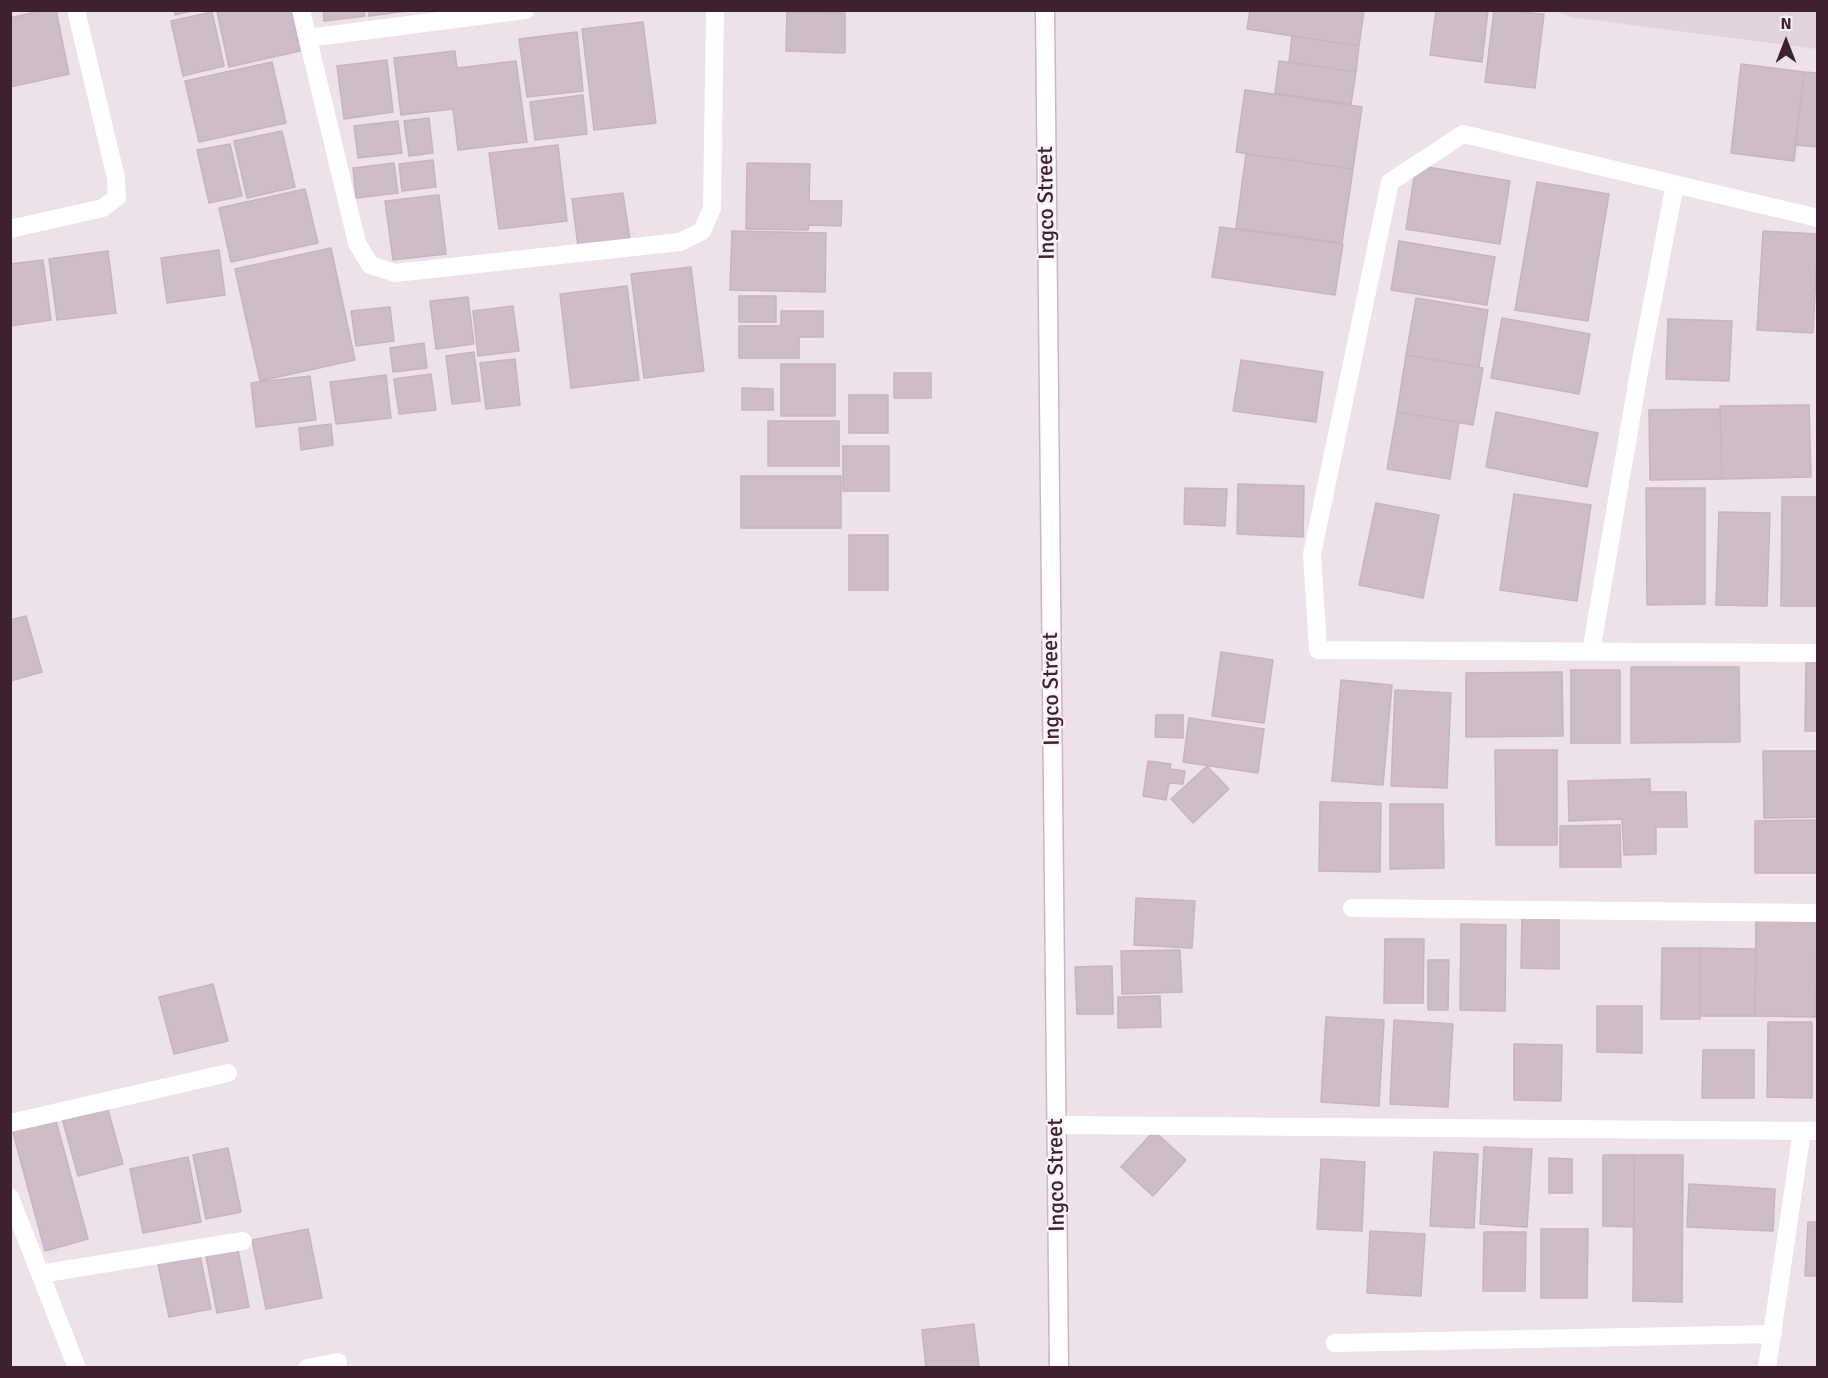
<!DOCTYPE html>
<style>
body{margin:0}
#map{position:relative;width:1828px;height:1378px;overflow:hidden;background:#ede1ea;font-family:Signika,sans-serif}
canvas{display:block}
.frame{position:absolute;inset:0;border:12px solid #3f2031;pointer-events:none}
.north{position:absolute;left:1756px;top:12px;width:60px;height:60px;-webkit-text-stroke:4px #f9f2f7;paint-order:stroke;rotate:0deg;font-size:16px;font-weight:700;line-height:24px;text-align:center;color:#3f2031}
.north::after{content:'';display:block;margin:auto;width:21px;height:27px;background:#3f2031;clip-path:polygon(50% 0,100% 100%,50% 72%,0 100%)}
</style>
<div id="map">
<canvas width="1828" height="1378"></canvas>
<div class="frame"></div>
<div class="north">N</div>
</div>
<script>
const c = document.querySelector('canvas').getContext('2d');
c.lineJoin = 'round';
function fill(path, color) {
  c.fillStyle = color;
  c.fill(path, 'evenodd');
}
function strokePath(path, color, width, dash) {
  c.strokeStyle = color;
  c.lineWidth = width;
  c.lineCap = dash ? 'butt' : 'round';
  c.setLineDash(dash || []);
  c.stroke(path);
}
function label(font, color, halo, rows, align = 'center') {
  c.font = font + ' Signika,sans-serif';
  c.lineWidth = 4.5;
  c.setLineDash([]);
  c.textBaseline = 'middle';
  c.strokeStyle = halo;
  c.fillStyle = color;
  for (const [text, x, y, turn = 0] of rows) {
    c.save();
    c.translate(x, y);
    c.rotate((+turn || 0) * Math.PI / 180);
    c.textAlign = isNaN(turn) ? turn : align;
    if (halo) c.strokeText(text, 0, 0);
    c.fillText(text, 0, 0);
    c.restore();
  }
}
fill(new Path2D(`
 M1558,11h259v38l-247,-32z`), '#e1d2dc');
const building = new Path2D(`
 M44,10h12l13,64 -59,13v-69z
 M174,10h22l-21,5z
 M226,10h65l9,41 -71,16 -12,-55z
 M323,10h41l1,6 -41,5z
 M368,10h47l-46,6z
 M1250,10h114l-5,36 -112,-17z
 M1436,10h52l-6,52 -52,-7z
 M1494,10l50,4 -9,74 -50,-6z
 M212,12l12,54 -41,10 -12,-55z
 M787,12l58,1v40l-59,-2z
 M643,22l13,101 -62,7 -12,-101z
 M577,32l6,59 -56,6 -8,-58z
 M1292,36l67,10 -3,26 -67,-10z
 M455,51l2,17 59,-7 11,81 -69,8 -5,-41 -52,6 -7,-57z
 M387,60l6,52 -49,7 -7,-53z
 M1279,61l77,11 -5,32 -76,-11z
 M272,62l14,61 -87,19 -14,-61z
 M1741,64l63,8 -10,89 -63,-8z
 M1804,72l14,1v74l-23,-2z
 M1245,90l117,17 -9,62 -117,-17z
 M583,95l4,39 -52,6 -5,-38z
 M429,118l4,35 -24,3 -5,-35z
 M398,121l4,32 -44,5 -4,-32z
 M282,131l13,56 -48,11 -13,-57z
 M230,144l12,52 -33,7 -12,-53z
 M558,145l9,76 -68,8 -10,-76z
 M1246,154l107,15 -11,74 -106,-15z
 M433,160l3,27 -34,4 -3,-27z
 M394,163l4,30 -42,5 -3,-30z
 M747,163l63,1 -1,37h33l-1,25 -32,-1 -1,5 -62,-1z
 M1416,165l94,16 -10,63 -94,-15z
 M1537,182l72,12 -21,127 -73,-11z
 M305,189l13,54 -87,19 -12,-54z
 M623,193l7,47 -52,6 -6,-47z
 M439,195l7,59 -53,6 -8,-59z
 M1220,227l123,17 -8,51 -123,-18z
 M732,231l94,2 -1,59 -95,-2z
 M1763,231l55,3 -5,99 -56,-3z
 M1399,241l96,16 -8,48 -96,-15z
 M331,248l24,112 -95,21 -25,-112z
 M219,250l6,45 -58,8 -6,-45z
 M108,251l8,62 -59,7 -8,-61z
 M43,260l8,60 -41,6v-62z
 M691,267l13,104 -60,7 -13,-104z
 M627,286l12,94 -68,8 -11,-94z
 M739,296h37v26h-37z
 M468,297l6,47 -38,5 -6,-48z
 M1416,298l72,12 -9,57 -73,-12z
 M513,306l6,45 -41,5 -5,-45z
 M390,307l4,34 -38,5 -5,-35z
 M781,311h42v26h-24v21h-60v-32h42z
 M1502,318l88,16 -11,60 -88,-16z
 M1668,319l64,2 -3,60 -63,-2z
 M424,343l3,25 -34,4 -3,-24z
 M474,352l6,49 -28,3 -6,-48z
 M1406,355l77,13 -10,57 -76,-13z
 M515,359l5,46 -34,4 -6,-46z
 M1241,360l82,12 -7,50 -83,-11z
 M781,364h54v52h-54z
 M894,373h37v25h-37z
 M431,374l5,36 -37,4 -5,-35z
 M386,375l5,43 -55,6 -6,-42z
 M310,376l6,44 -60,7 -5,-44z
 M742,388l31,1v21h-31z
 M849,395h39v38h-39z
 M1809,405l2,72 -89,2 -2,-73z
 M1720,409l2,70 -72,1 -1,-70z
 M1397,412l62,10 -9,57 -63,-10z
 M1496,412l102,21 -11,54 -101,-20z
 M768,421h71v45h-71z
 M331,424l2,21 -32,5 -2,-22z
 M843,446h46v45h-46z
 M741,476h100v52h-100z
 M1238,484l66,2 -1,51 -66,-3z
 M1185,488l42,1 -2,37 -41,-2z
 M1646,488h59v116l-58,1z
 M1514,494l77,11 -14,96 -77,-11z
 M1782,497h36v109h-37z
 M1376,503l63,12 -16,83 -64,-13z
 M1719,512l51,1 -3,93 -51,-1z
 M849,535h39v55h-39z
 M26,616l16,56 -32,9v-61z
 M1221,652l52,8 -9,63 -52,-7z
 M1806,663h12v68h-13z
 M1631,667h108l1,75 -109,1z
 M1571,670h49v73h-49z
 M1562,672l1,64 -97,1v-64z
 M1341,680l51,5 -9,100 -51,-4z
 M1395,690l56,3 -4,95 -56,-2z
 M1156,715h27v23l-28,-1z
 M1189,718l75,11 -6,44 -75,-11z
 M1495,750h62v95h-61z
 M1763,751h55v66l-54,1z
 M1148,761l23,3 -1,5 15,2 -2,13 -14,-1 -3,17 -23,-4z
 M1207,766l22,23 -36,34 -22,-24z
 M1650,779v13h36l1,35h-31v27l-32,1 -2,-36 -53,2 -1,-40z
 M1320,802l61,1 -1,69 -61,-1z
 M1390,804h53l1,64 -54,1z
 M1818,820v53h-63v-52z
 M1620,825l1,42h-61v-41z
 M1136,898l59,3 -3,47 -58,-3z
 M1522,916h37v53l-38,-1z
 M1756,916l61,1 -1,100 -61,-1z
 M1461,924l45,1 -1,86 -45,-1z
 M1385,939h39l-1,64h-39z
 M1662,948h38v71h-39z
 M1700,948l56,1 -1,67h-55z
 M1180,950l2,42 -60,2 -1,-43z
 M1428,960h21l-1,50h-20z
 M1112,966l1,48h-36l-2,-47z
 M213,984l15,57 -54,13 -15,-57z
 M1160,996l1,31 -43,1v-31z
 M1597,1006h45v47l-45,-1z
 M1326,1017l58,3 -5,86 -58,-4z
 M1394,1020l59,4 -5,83 -58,-3z
 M1768,1022h44v76l-45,-1z
 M1514,1044l48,1 -1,56 -47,-1z
 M1703,1050h51v48h-52z
 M107,1106l16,58 -45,12 -16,-58z
 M55,1117l33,122 -43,12 -33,-122z
 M1154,1131l32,29 -33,36 -32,-29z
 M1484,1147l48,2 -5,78 -47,-3z
 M228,1148l13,64 -35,7 -13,-64z
 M1434,1152l44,2 -4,74 -44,-2z
 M1603,1155h31v72l-31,-1z
 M1634,1155h49l-1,147 -49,-1z
 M188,1157l13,65 -58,11 -13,-64z
 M1549,1158l23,1v34h-23z
 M1321,1159l44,3 -3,69 -45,-2z
 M1689,1184l86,5 -2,42 -86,-4z
 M1808,1222h10v54h-13z
 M308,1229l14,69 -56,11 -14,-69z
 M1541,1229h47l-1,69h-46z
 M1370,1231l55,3 -4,62 -54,-3z
 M1484,1232h42l-1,59h-42z
 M237,1245l12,62 -32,6 -12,-62z
 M199,1251l12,58 -42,8 -12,-58z
 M974,1324l5,44h-53l-4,-38z`);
fill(building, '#cebdc9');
strokePath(building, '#c7b3c1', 1.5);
const secondary = new Path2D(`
 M1045,10l14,1358`);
strokePath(secondary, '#cdb4c4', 21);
strokePath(new Path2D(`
 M1335,1343l438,-9
 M1767,1368l35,-237`), '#fff', 18);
strokePath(new Path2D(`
 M301,10l56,233 13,22 25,8 285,-31 22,-11 10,-23 3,-198
 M308,38l217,-28
 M1818,218l-355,-84 -73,48 -78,372 6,96 500,3
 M10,229l93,-21 14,-11 -1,-19 -40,-168
 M1591,652l49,-286 35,-182
 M1352,908l466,5
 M10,1123l218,-50
 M1057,1125l761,6
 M10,1197l67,171
 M40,1274l203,-33
 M307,1368l31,-6`), '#fff', 18);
strokePath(secondary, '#fff', 18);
label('22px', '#3f2031', '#f9f2f7', [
 ["Ingco Street",1047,203,-91],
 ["Ingco Street",1052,689,-91],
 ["Ingco Street",1057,1175,-91]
]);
</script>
